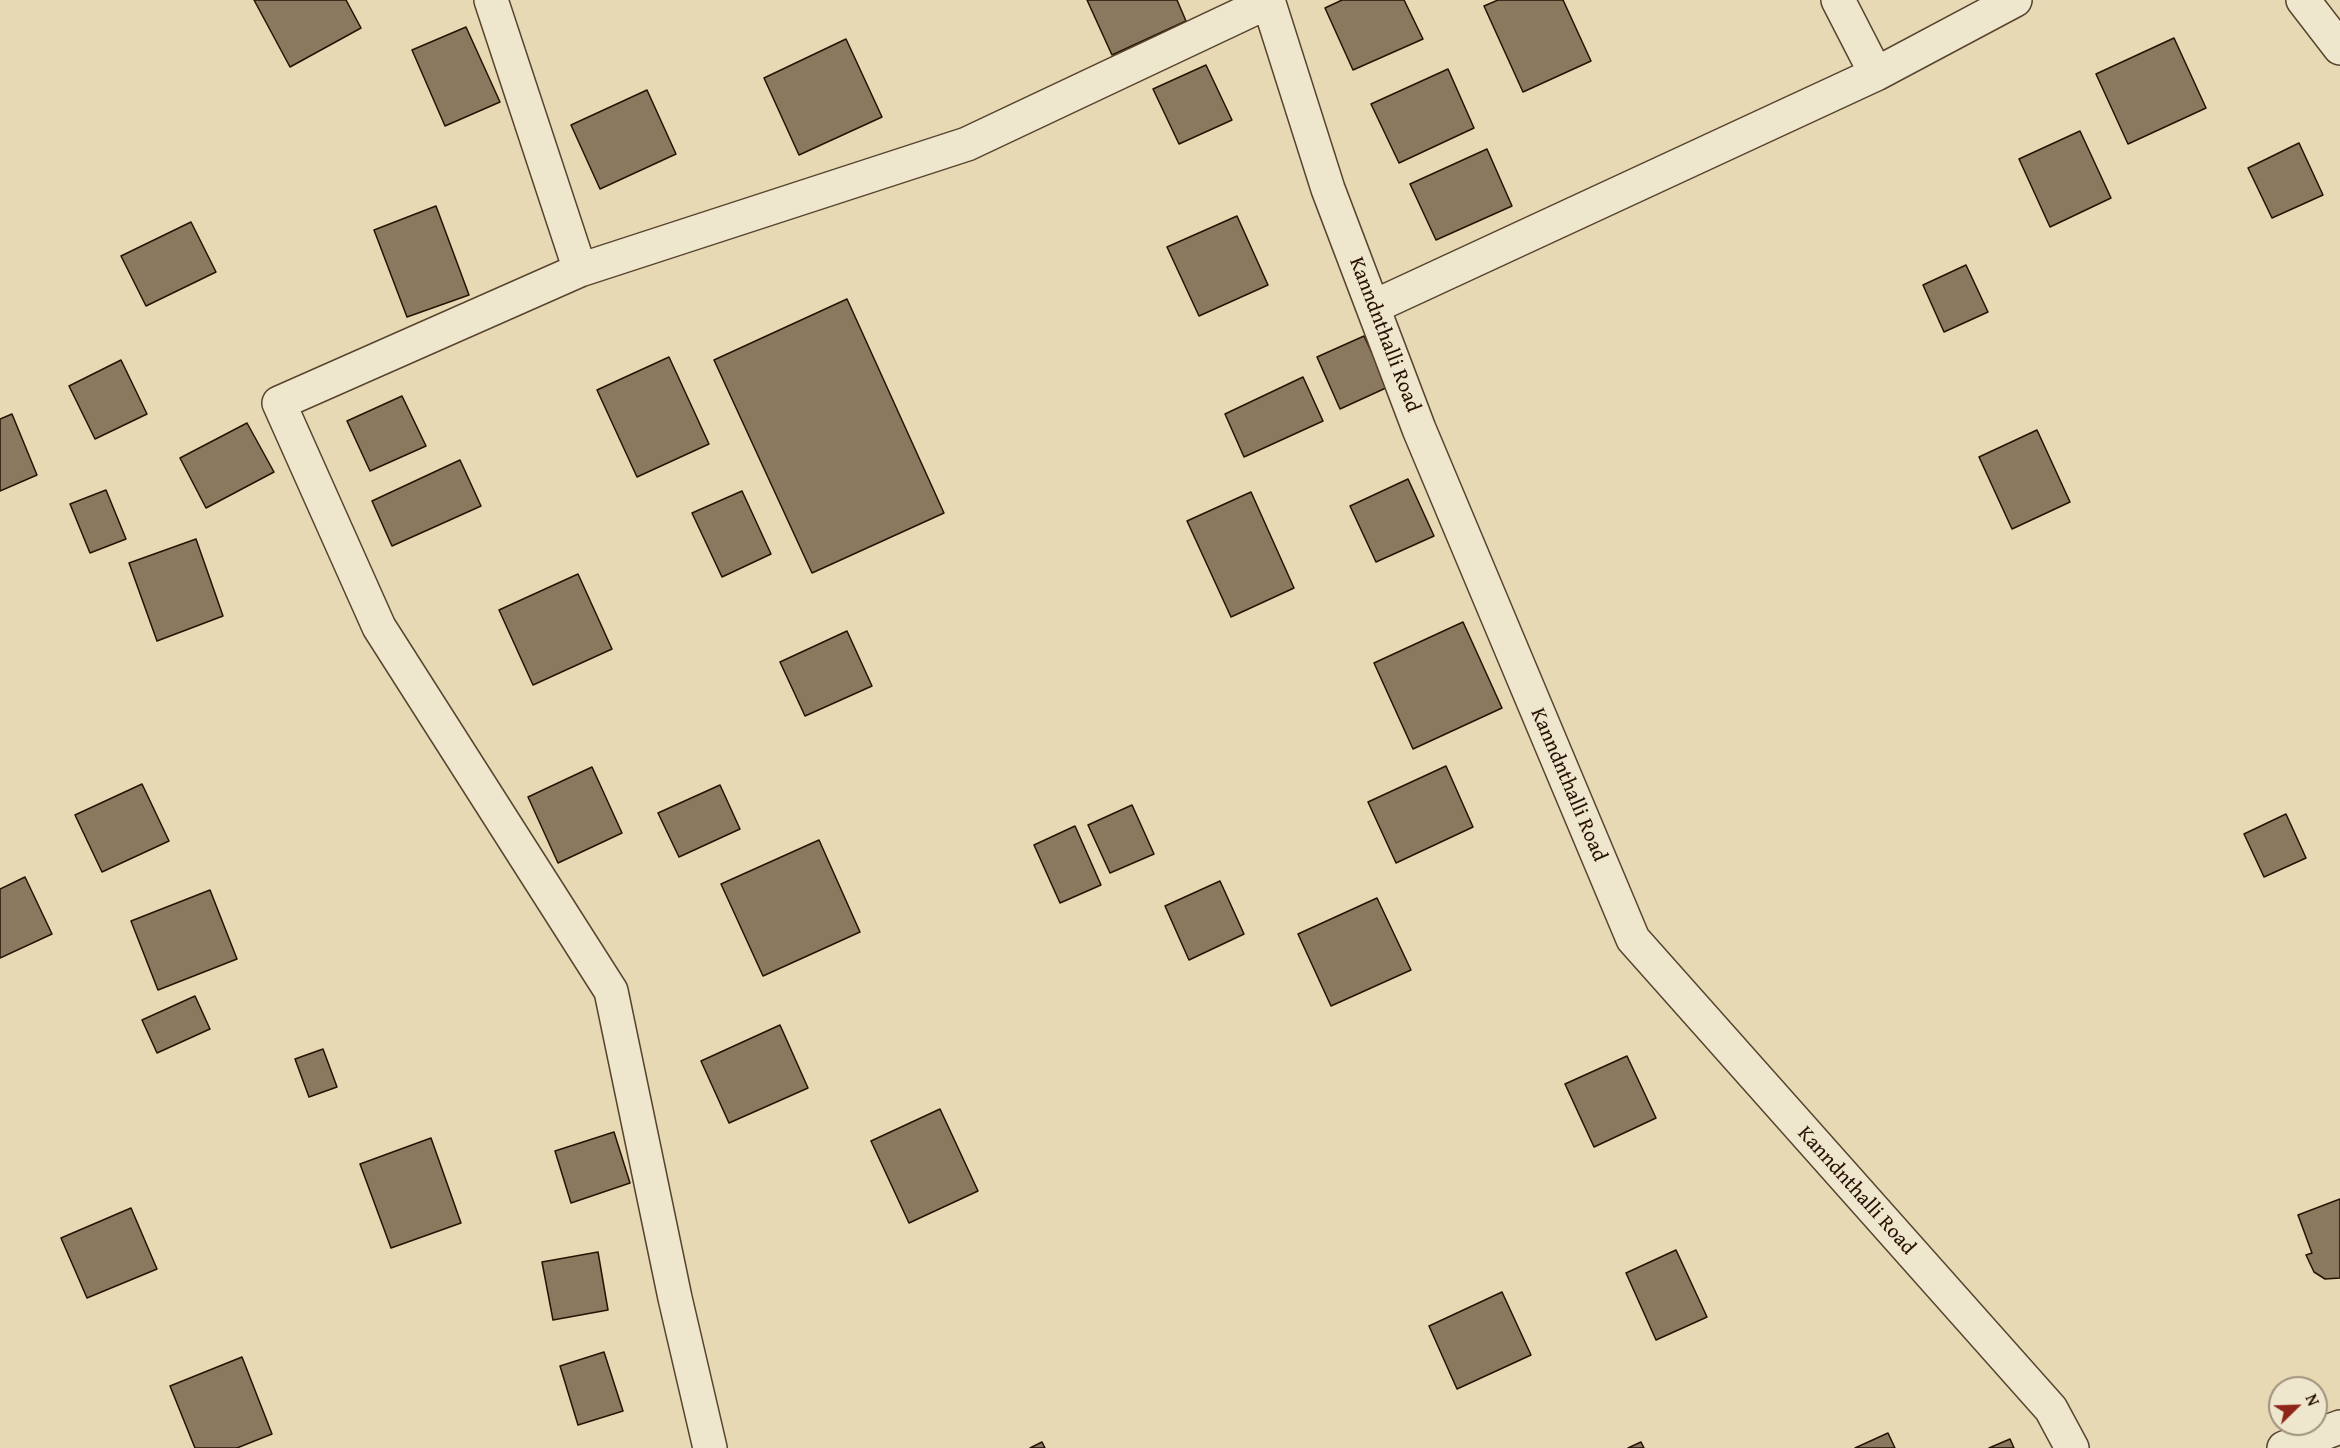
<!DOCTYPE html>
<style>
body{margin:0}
#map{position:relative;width:2340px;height:1448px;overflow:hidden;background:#e7d9b3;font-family:"Gentium Book Plus",serif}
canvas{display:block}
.north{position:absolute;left:2268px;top:1376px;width:60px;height:60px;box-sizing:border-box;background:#efe6ce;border:2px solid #9f917d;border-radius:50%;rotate:67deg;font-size:16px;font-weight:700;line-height:24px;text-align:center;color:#271203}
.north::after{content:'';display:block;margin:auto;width:21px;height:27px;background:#8f2418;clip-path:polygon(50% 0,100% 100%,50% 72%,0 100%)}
</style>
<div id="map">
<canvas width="2340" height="1448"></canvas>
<div class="north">N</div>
</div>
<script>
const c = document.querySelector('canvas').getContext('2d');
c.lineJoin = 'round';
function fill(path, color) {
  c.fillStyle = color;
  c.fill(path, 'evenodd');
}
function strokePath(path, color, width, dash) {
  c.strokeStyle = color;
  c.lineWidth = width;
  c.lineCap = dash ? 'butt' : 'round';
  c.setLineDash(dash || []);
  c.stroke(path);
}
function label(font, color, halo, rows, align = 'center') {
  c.font = font + ' "Gentium Book Plus",serif';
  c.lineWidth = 4.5;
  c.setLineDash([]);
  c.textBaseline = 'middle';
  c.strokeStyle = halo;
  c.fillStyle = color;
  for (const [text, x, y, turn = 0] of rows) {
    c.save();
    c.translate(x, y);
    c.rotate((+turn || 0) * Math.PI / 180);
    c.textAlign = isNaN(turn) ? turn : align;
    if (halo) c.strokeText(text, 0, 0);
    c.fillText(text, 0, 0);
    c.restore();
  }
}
const building = new Path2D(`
 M254,0h92l15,28 -71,39z
 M1087,0h90l9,21 -74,34z
 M1342,0h62l19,39 -70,31 -28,-62z
 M1498,0h65l28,61 -68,31 -39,-86z
 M466,27l34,75 -55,24 -33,-76z
 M2174,38l32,70 -78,36 -32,-70z
 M846,39l36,78 -83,38 -35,-77z
 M1206,65l26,55 -53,24 -26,-55z
 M1448,69l26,59 -75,35 -28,-59z
 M647,90l29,64 -76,35 -29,-64z
 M2080,131l31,67 -61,29 -31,-68z
 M2299,143l24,52 -51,23 -24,-50z
 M1487,149l25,57 -76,34 -26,-56z
 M436,206l33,89 -62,22 -33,-87z
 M1237,216l31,69 -69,31 -32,-69z
 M191,222l25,50 -70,34 -25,-50z
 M1966,265l22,47 -44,20 -21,-47z
 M847,299l97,214 -132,60 -98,-213z
 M1364,336l24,51 -48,22 -23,-52z
 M669,357l40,87 -72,33 -40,-87z
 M121,360l26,54 -52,25 -26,-53z
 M1303,377l20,44 -79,36 -19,-43z
 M402,396l24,50 -56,25 -23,-50z
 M12,414l25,61 -37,16v-72z
 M247,423l27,49 -68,36 -26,-50z
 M2037,430l33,72 -58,27 -33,-72z
 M460,460l21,46 -89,40 -20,-45z
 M1408,479l26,57 -58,26 -26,-56z
 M106,490l20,49 -36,14 -20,-49z
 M742,491l29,63 -49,23 -30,-64z
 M1251,492l43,96 -63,29 -44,-96z
 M196,539l27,77 -66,25 -28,-78z
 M578,574l34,75 -79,36 -34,-75z
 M1463,622l39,86 -89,41 -39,-86z
 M847,631l25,55 -67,30 -25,-54z
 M1446,766l27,61 -77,36 -28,-61z
 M592,767l30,66 -64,30 -30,-66z
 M142,784l27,57 -67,31 -27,-57z
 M720,785l20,44 -61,28 -21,-44z
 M1132,805l22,49 -44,19 -22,-48z
 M2286,814l20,44 -42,19 -20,-43z
 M1075,826l26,59 -41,18 -26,-58z
 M819,840l41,92 -97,44 -42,-92z
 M25,877l27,57 -52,24v-69z
 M1220,881l24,53 -55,26 -24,-54z
 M210,890l27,69 -79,31 -27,-69z
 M1377,898l34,72 -80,36 -33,-72z
 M195,996l15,33 -53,24 -15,-33z
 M780,1025l28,63 -79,35 -28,-62z
 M323,1049l14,38 -28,10 -14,-38z
 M1627,1056l29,62 -62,29 -29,-63z
 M940,1109l38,82 -69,32 -38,-82z
 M614,1132l16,51 -59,20 -16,-52z
 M431,1138l30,85 -70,25 -31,-84z
 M2340,1199v79l-15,1 -11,-7 -8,-17 6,-2 -14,-38z
 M131,1208l26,61 -70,29 -26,-60z
 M1676,1250l31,67 -51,23 -30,-67z
 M598,1252l10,58 -55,10 -11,-58z
 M1502,1292l29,63 -74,34 -28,-63z
 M604,1352l19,59 -45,14 -18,-59z
 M242,1357l30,77 -35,14h-42l-25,-62z
 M1888,1433l7,15h-40z
 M2010,1439l4,9h-25z
 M1042,1442l3,6h-15z
 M1641,1442l3,6h-16z`);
fill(building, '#8b795f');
strokePath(building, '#271203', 1.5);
const minor = new Path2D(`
 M491,0l89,270 -301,133 100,224 232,364 64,307 35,150
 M1268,0l60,189 91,240 214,510 418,470 21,39
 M1838,0l38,74 139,-74
 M2303,0l37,48
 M580,270l387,-126 301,-142
 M1373,307l503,-233
 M2284,1448l56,-21`);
strokePath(minor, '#57442f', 36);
strokePath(minor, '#efe6ce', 33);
label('21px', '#271203', '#efe6ce', [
 ["Kanndnthalli Road",1384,335,69],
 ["Kanndnthalli Road",1568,785,67],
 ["Kanndnthalli Road",1856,1191,48]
]);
</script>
